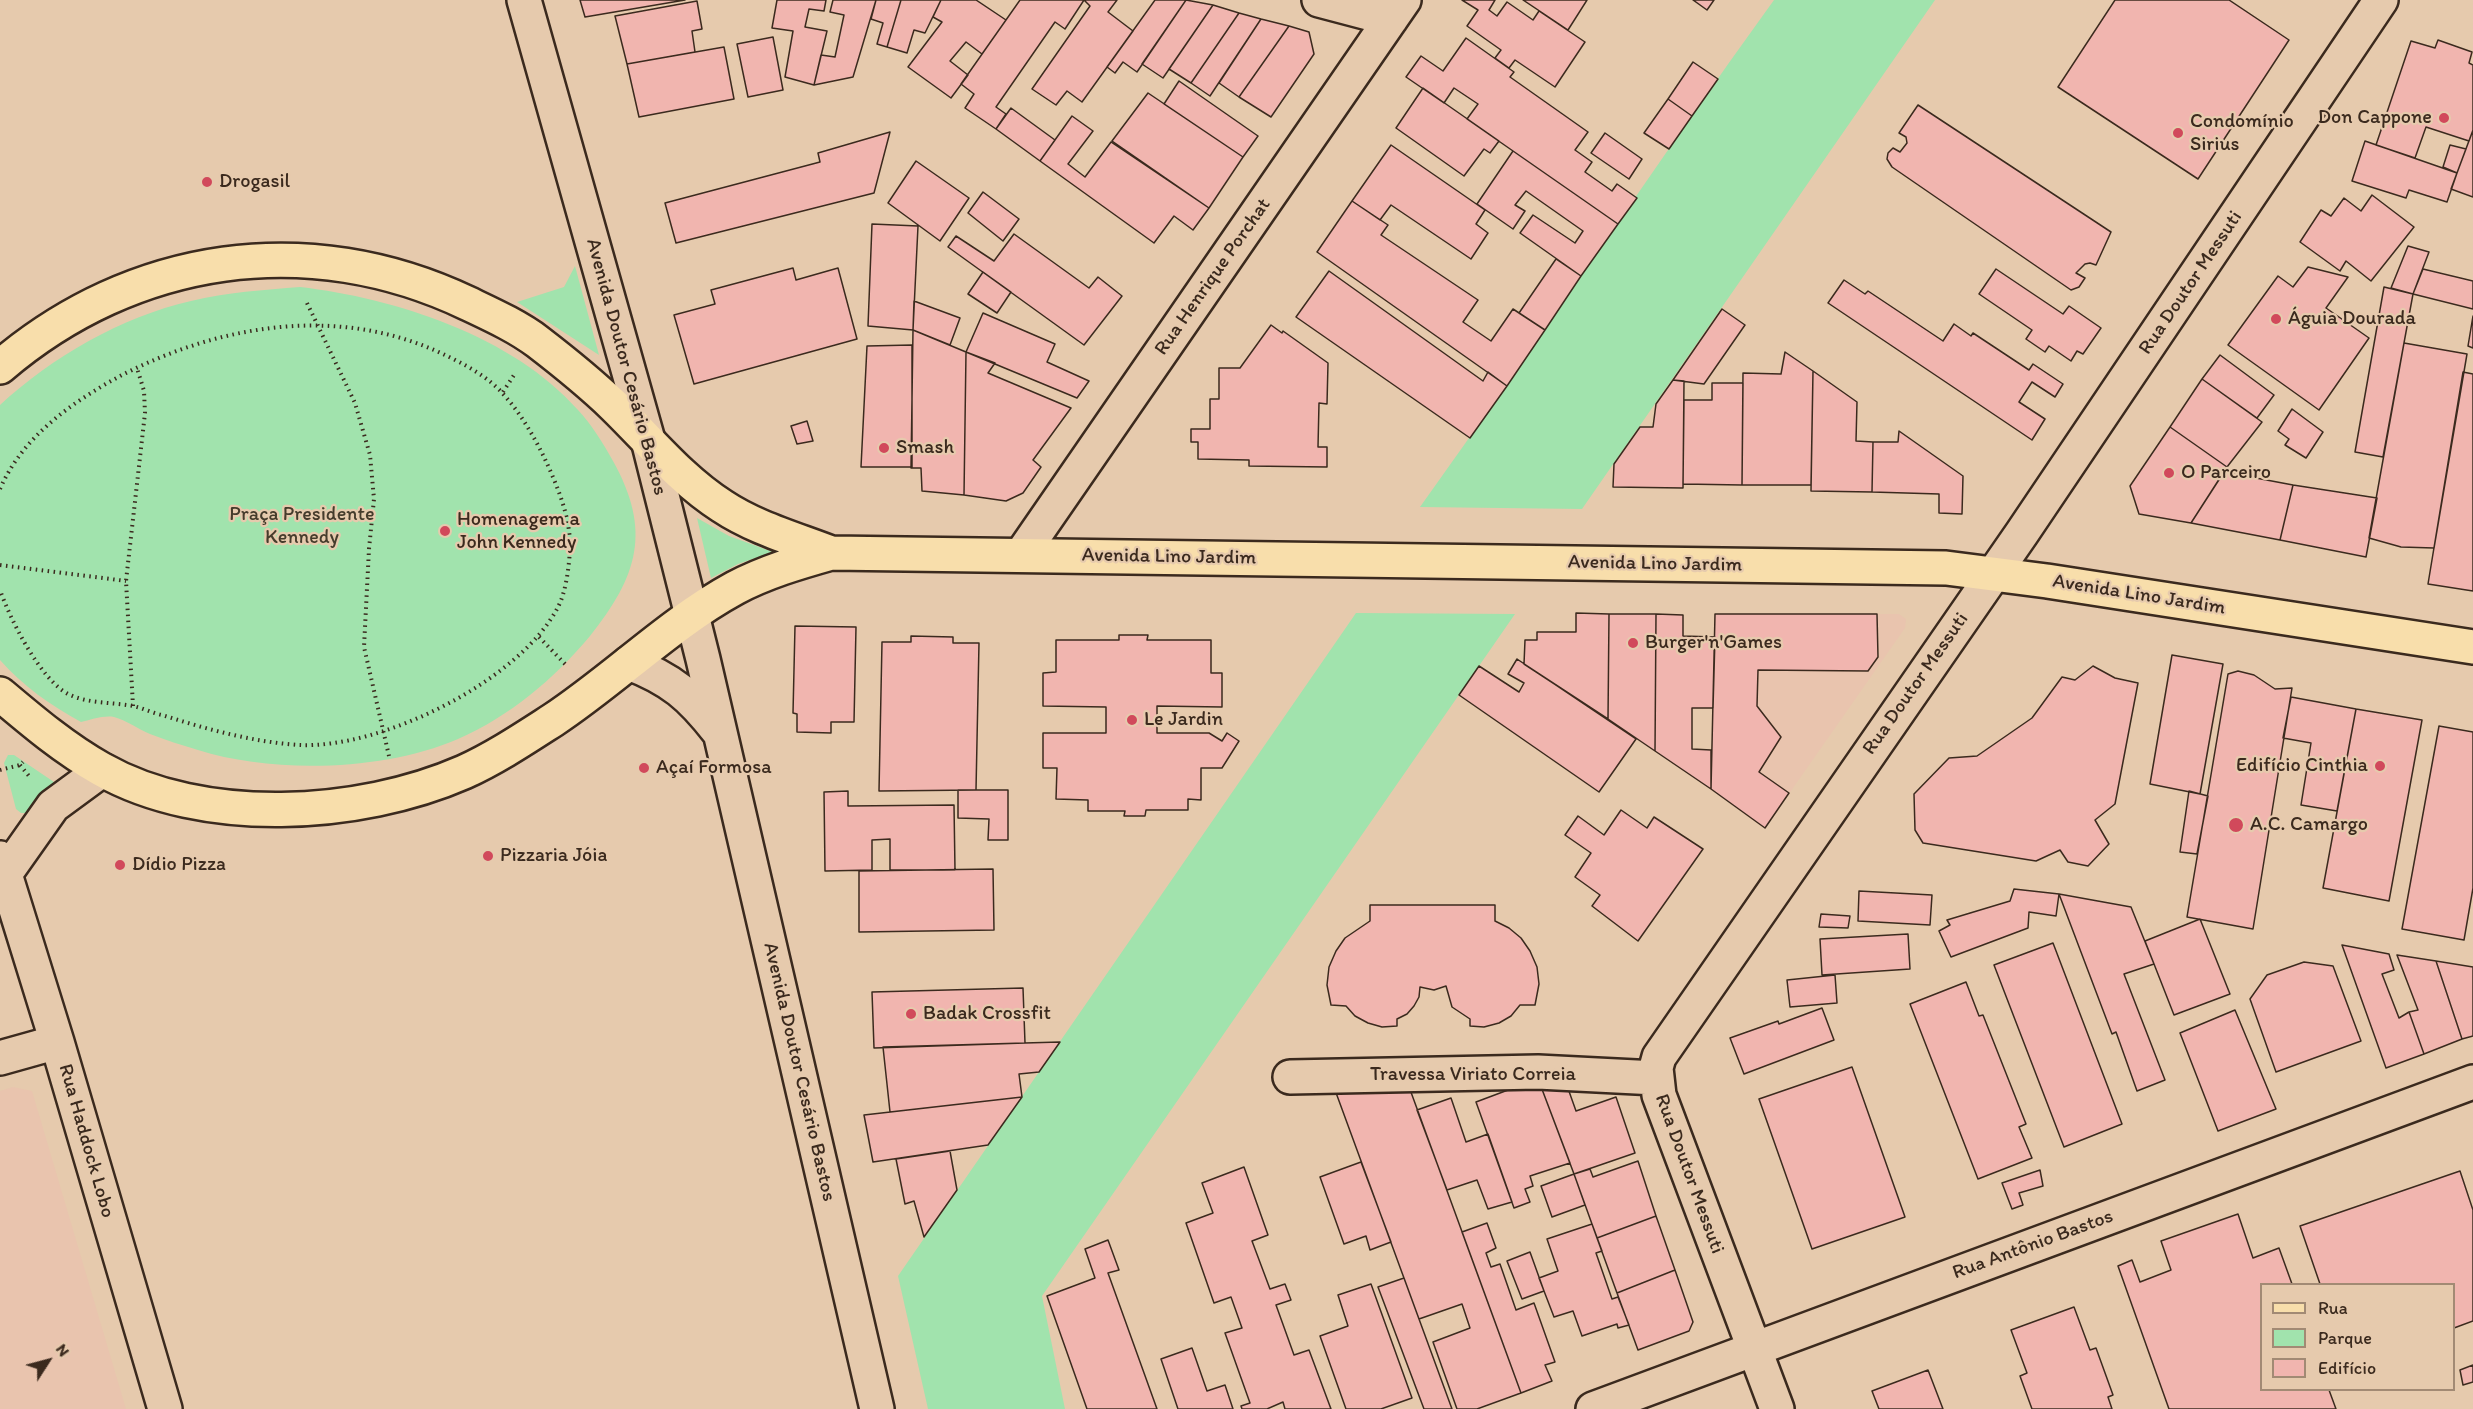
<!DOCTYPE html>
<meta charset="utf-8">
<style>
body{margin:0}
#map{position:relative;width:2473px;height:1409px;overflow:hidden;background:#e6caad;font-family:Itim,sans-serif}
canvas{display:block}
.legend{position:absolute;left:2260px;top:1283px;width:195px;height:108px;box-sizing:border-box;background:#e6caad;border:2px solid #a28a74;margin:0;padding:8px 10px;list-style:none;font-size:18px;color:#3b2a1e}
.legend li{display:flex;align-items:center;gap:12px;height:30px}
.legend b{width:30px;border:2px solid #a28a74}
.north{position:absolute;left:18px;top:1331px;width:60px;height:60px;-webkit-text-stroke:4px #e6caad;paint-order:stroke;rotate:54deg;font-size:16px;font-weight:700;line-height:24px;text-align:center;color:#3b2a1e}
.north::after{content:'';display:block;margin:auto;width:21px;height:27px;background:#3b2a1e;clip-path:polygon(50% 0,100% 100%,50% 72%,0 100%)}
</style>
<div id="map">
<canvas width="2473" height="1409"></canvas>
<ul class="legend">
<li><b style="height:8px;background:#f8deab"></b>Rua</li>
<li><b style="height:16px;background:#a1e3ad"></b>Parque</li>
<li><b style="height:16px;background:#f1b5af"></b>Edifício</li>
</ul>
<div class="north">N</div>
</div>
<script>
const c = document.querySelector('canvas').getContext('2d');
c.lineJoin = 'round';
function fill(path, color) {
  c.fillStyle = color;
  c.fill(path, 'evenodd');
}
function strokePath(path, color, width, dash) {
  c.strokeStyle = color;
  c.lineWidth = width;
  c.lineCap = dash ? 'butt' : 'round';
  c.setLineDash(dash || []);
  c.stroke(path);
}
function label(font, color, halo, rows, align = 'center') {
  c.font = font + ' Itim,sans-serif';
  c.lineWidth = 4.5;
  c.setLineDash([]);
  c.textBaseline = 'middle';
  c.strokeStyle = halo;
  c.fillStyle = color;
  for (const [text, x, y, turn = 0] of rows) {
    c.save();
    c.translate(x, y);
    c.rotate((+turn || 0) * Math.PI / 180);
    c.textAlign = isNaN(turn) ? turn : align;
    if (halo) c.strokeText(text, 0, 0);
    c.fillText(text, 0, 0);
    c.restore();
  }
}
fill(new Path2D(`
 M1715,614h184l7,5 -1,9 -140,200 -54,-39z
 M13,1087l19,4 94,318h-126v-318z`), '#e9c4ae');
fill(new Path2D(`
 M1774,0h161l-353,509 -162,-2c121,-168 233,-340 354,-507z
 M575,266l24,89 -82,-53 47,-15z
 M300,287c95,11 213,49 278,123 14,15 25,33 35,51 39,70 25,115 -23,175 -36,43 -80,80 -132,103 -74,32 -184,35 -260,11 -16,-5 -33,-10 -48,-16 -12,-5 -24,-14 -36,-17 -10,-2 -24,3 -33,5 -31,-17 -58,-36 -81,-62v-255c52,-48 121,-88 191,-104 36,-9 73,-11 109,-14z
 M697,518l32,18 44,16 -35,12 -27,14z
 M1356,613l159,1 -473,682 23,113h-137l-30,-133z
 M8,755h6l40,27 1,4 -30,27h-4l-5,-4 -12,-46z`), '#a1e3ad');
const building = new Path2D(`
 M580,0h105l-100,17z
 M777,0h49l-2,11 -15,-2 -4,18 22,4 -13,54 -29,-8 8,-46 -21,-3z
 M833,0h43l-23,77 -39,8 7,-30 14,2 9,-42 -14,-3z
 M876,0h25l-14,47 -10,-3 6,-21 -12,-4z
 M901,0h40l-16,33 -11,-3 -7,23 -20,-6z
 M941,0h35l30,20 -24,34 -16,-12 -16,19 18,14 -17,23 -43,-31 34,-45 -9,-5z
 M1020,0h64l-19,29 -10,-7 -59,85 10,7 -10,15 -31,-21 9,-14 -13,-10z
 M1117,0l-9,12 25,19 -51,71 -15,-11 -11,14 -24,-16 58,-83 -6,-6z
 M1155,0h31l-49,72 -14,-10 -8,11 -8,-6z
 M1186,0l27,5 -50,73 -21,-14z
 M1462,0h33l-6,10 8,6 10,-14 26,18 6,-9 46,31 -30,45 -40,-27 -6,8 -14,-10 6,-8 -34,-24 11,-16z
 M1523,0h64l-19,30z
 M1693,0h21l-7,10z
 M2115,0h114l60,40 -91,139 -140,-92z
 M697,1l5,28 -10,2 3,21 -68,12 -12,-48z
 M1213,5l26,8 -48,70 -22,-14z
 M1239,13l22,6 -51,77 -19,-13z
 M1261,19l28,7 -50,71 -20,-14z
 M1289,26l20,6 5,22 -43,63 -32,-20z
 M773,37l10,53 -35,7 -11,-53z
 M1466,38l48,34 -4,5 78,55 -13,18 17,12 -7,10 27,19 5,-7 20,14 -19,26 -151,-105 11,-15 -24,-16 -10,15 -38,-26 15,-21 22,15z
 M2438,40l34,12 -3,11 4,2v65l-4,11 -43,-14 -11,31 -39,-13 35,-104 24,7z
 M724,47l10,52 -95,18 -12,-53z
 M1693,62l25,17 -26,37 -24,-17z
 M1179,81l79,55 -15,21 -79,-53z
 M1423,88l76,53 -9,12 -6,-4 -20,27 -68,-48z
 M1148,93l95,64 -34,51 -97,-67z
 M1668,99l24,17 -23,33 -25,-16z
 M1918,105l193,127 -15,33 -6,-2 -5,1 -9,9 9,5 -6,9 -8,3 -179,-123 -5,-8 1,-6 5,-5 7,4 7,-9 -1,-6 -7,-4z
 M1011,108l44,32 -15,21 -44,-32z
 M1072,116l21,15 -25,33 17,13 26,-35 98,66 -16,22 -19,-14 -20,27 -114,-82z
 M2473,130v67l-22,-8z
 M890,132l-16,61 -198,50 -11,-40 155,-41 -2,-9z
 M1605,133l37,26 -13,20 -38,-26z
 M2365,141l92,32 -10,29 -38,-12 -3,8 -54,-17z
 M1391,145l94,65 -9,14 12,9 -17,26 -80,-54 -11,15 -28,-19z
 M2450,145l16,4 -9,24 -14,-6z
 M1513,151l105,73 -37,52 -61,-43 13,-18 42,28 8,-12 -57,-40 -11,14 10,6 -12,18 -36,-25z
 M916,161l53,37 -29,43 -52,-38z
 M983,192l36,27 -16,22 -35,-28z
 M2372,195l42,32 -43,54 -25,-20 -6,10 -40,-29 21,-32 10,6 13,-18 17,13z
 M1352,201l36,24 -7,10 97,65 -15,22 28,19 22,-32 32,21 -38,56 -190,-134z
 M872,224l46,2 -5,104 -45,-4z
 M1014,234l75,54 9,-11 24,19 -38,49 -136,-98 8,-11 38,25z
 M2408,246l21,6 -16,42 -22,-6z
 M1556,259l25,17 -36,54 -26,-17z
 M2308,267l40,10 -22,31 43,30 -50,72 -91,-65 50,-69 15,11z
 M793,268l3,12 42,-12 19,71 -163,45 -20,-69 41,-11 -4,-14z
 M1996,269l67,45 6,-8 32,22 -18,26 -6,-3 -6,10 -22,-15 -4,6 -19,-13 6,-9 -53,-36z
 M2423,269l50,12v28l-60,-15z
 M1329,271l154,110 5,-9 19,14 -37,52 -174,-121z
 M983,272l28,20 -14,21 -29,-19z
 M1844,280l21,14 3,-3 75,50 11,-17 17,12 2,-3 56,37 4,-6 30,20 -8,13 -23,-15 -13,20 26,17 -13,21 -204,-137z
 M2384,287l29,7 -30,163 -28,-5z
 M914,301l46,17 -10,27 -37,-15z
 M1722,309l23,16 -41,59 -31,-4z
 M983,313l72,31 -8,18 42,19 -12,17 -111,-46z
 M2473,316v32l-5,-2z
 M1271,325l11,8 1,-2 45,32 -1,41 -8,-1 -1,44h9v20l-78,-1v-6l-51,-1v-17h-7v-13h19v-30h9v-31h21z
 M913,330l53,22 -2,143 -42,-4 -1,-23h-10z
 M2404,343l63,11 -33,194 -33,-1 -32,-9z
 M912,345v122h-51l6,-121z
 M966,352l29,11 -7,10 83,35 -38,52 8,7 -18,26 -17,8 -42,-6z
 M1785,352l28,19 -2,114h-69l1,-112 38,1z
 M2220,355l54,40 -17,23 -55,-39z
 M1813,371l44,31 -1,39 17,1 -1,50 -61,-1z
 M2463,372l10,2v217l-45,-7z
 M2202,379l60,43 -35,45 -57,-40z
 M1673,380l11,1 -1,107 -70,-1 1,-23 26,-37h13l3,-23z
 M1712,383h31l-1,102 -59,-1 1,-84h28z
 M2292,409l31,23 -17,26 -21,-13 4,-6 -11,-8z
 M807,421l6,20 -16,3 -6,-18z
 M2170,427l57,40 -36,56 -52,-9 -9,-28z
 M1899,431l64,45 -1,38 -23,-1v-19l-67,-2 1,-50h25z
 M2224,472l69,13 -13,55 -89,-17z
 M2293,485l84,13 -11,59 -86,-17z
 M1576,613l33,1 -1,105 -84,-55 1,-24h12v-8h39z
 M1609,614h47l-1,137 -47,-32z
 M1656,614l27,1v21l32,1 -2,71h-21v41l19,1v39l-56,-38z
 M1715,614h162l1,43 -10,14 -110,-1 -1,36 24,31 -22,35 30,21 -24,35 -54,-39z
 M795,626l61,1 -2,95h-23v11l-34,-1v-18l-4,-1z
 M1119,635h29l-1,5h64v33h11v34l-65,-1v27h52l13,8 5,-8 12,8 -17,27h-21v32l-13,-1v11h-42l-1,6h-21l1,-5h-37v-11l-32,-1 1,-31h-14v-35h63v-26l-63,-1v-33l13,-1v-32h63z
 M911,636l42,1v6h26l-3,147 -97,1 3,-149h29z
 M2172,655l51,9 -23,130 -50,-10z
 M1517,659l119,80 -37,53 -140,-97 20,-29 40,26 5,-9 -16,-9z
 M2093,666l22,12 23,5 -23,121 -20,16 14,24 -21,22 -20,-4 -8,-12 -24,11 -113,-18 -8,-13 -1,-36 35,-36 28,-2 55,-38 30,-41 13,3z
 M2238,671l16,4 21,14 17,-1 -39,241 -66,-12 41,-243z
 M2291,697l65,12 -19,102 -36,-6 10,-62 -28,-5z
 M2356,709l66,11 -33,181 -66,-13z
 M2439,726l34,6v156l-9,52 -62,-11z
 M958,790h50v50h-20l1,-21 -31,-1z
 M848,791v15l106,-1 1,65h-65v-31l-18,1v30l-47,1 -1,-79z
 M2189,791l19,5 -11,58 -17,-2z
 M1621,810l26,18 7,-11 49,32 -65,92 -46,-35 8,-11 -25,-18 16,-24 -26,-18 13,-19 26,19z
 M993,869l1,61 -135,2v-61z
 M2014,889l45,5 -3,22 -27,-4 -1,16 -77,29 -12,-26 11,-6 -3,-5 63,-19z
 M1859,891l73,4 -2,30 -72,-4z
 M2059,894l72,13 23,57 -30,10 41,106 -28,11 -21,-59 -4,2z
 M1370,905h125v16l14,7 12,10 9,13 7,16 2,17 -4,21h-15l-9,11 -12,7 -15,4 -14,-1v-7l-18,-12 -6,-21 -12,4 -14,-3 -1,10 -5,9 -7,8 -10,5v7l-15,1 -14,-4 -13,-7 -9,-10 -15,-1 -4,-20 2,-18 7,-16 9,-13 25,-17z
 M1821,914l29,2 -2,12 -29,-1z
 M2200,919l30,75 -56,21 -29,-74z
 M1908,934l2,35 -88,6 -2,-36z
 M2053,943l69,181 -58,23 -70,-182z
 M2342,945l47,9 5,16 -12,4 17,44 10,-6 15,42 -38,14z
 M2397,955l39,6 26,78 -38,15 -15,-42 9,-2z
 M2436,961l37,6v69l-11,3z
 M2304,962l29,4 28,75 -85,31 -26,-73 17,-24z
 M1835,975l2,28 -47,4 -3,-27z
 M1966,982l13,34 4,-1 43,109 -7,3 13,31 -54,21 -68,-175z
 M1023,988l2,55 -151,5 -2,-56z
 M1822,1008l12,32 -90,34 -14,-36 48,-17 1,3z
 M2235,1010l41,99 -58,22 -38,-98z
 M1060,1042l-21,30 -20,2 3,23 -132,15 -7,-65z
 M1852,1067l53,150 -93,32 -53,-150z
 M1537,1076l33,87 -40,13 3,10 -8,3 5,13 -16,6 -38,-106 32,-12 -4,-12z
 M1537,1076l28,4 11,31 40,-14 19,56 -61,21z
 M1408,1084l113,309 -44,16h-20l-24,-67 37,-14 -8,-24 -43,15 -84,-229z
 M1022,1097l-34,48 -115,17 -9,-47z
 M1451,1098l15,44 22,-8 24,68 -24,7 -11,-29 -30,10 -30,-80z
 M950,1151l7,39 -33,47 -10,-36 -9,3 -9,-45z
 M1638,1161l18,55 -59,22 -23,-64 16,-5 3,8z
 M1361,1162l30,80 -21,8 -4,-14 -22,8 -24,-67z
 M1244,1167l24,68 -16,6 18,48 15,-5 6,16 -15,5 18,50 15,-5 22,59h-46l-2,-7 -16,7h-25l-1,-3 9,-3 -25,-70 17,-5 -11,-31 -17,6 -28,-80 27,-10 -11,-30z
 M2040,1170l3,16 -24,7 4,12 -11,4 -10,-26z
 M2460,1171l13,39v111l-19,7v-44h-134l-20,-58z
 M1574,1174l11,31 -33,12 -11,-31z
 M2238,1214l15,44 26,-10 13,36h-30v106h67l7,19h-167l-51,-143 14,-6 8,22 31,-12 -10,-29z
 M1656,1216l19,54 -58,23 -20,-55z
 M1487,1223l9,25 -10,5 5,14 9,-3 16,46 18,-7 21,59 -10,3 7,16 -31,12 -59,-161z
 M1592,1224l10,27 -6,2 16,46 6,-2 11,28 -11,3 -1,-4 -35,12 -9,-25 -19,6 -15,-39 19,-7 -11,-32z
 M1108,1240l11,30 -11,3 49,136h-70l-40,-113 48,-18 -10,-29z
 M1530,1252l14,39 -22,8 -15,-38z
 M1675,1270l18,52 -4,9 -51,19 -21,-57z
 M1404,1278l15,41 33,90h-28l-46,-122z
 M1371,1284l41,114 -31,11h-35l-26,-73 28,-10 -10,-31z
 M2074,1307l16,43 6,-2 17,47 -5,2 4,12h-80l-12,-33 7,-3 -16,-43z
 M1192,1348l15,43 18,-6 8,24h-55l-17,-50z
 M2473,1365v17l-10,3 -3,-15z
 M1928,1370l15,39h-64l-7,-18z`);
fill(building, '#f1b5af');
strokePath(building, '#3b2a1e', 1.5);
const minor = new Path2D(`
 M524,0l124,440 55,219 174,750
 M1319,0l72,19
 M1021,555l383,-555
 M629,663c42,16 62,33 89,68
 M0,858l57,184 108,367
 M5,874l48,-68 49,-36
 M0,1058l57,-16
 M1290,1077l248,-5 118,6
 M1593,1409l880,-327
 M1777,1409l-118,-314 -3,-27 3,-11 363,-524 359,-533`);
const major = new Path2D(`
 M0,367c133,-114 309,-139 467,-64 23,11 50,23 71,39 26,20 52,41 76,64 35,34 67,74 108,100 33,22 73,33 109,47
 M0,694c32,27 65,55 101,75 102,58 258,49 363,3 31,-14 61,-34 89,-52 62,-41 116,-96 182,-132 30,-16 64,-26 96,-35l1115,15 101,13 426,66`);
strokePath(minor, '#3b2a1e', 38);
strokePath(major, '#3b2a1e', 38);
strokePath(new Path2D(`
 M307,303l48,100 15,52 4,44 -5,50 -5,98 25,109
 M503,392l13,-20
 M0,489c23,-53 72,-87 122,-114 100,-51 217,-70 321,-21 21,10 46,23 61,41 17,19 29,40 40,62 13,28 27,61 26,92 -1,18 -4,43 -12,58 -38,74 -177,142 -259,138 -46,-3 -93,-16 -137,-30 -10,-2 -19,-7 -29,-9 -21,-4 -45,-2 -65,-12 -28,-15 -58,-75 -68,-104
 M0,565l126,16
 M539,637l27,28
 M133,706l-7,-125 19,-168 -1,-22 -7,-23
 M20,765l9,11
 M0,770l20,-5 3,-3`), '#3b2a1e', 4, [1.5, 4.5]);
strokePath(minor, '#e6caad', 33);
strokePath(major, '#f8deab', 33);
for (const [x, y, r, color] of [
 [2444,118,6,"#d1495b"],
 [2178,133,6,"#d1495b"],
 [207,182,6,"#d1495b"],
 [2276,319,6,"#d1495b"],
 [884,448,6,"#d1495b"],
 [2169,473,6,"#d1495b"],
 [445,531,6,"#d1495b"],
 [1633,643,6,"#d1495b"],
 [1132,720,6,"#d1495b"],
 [2380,766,6,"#d1495b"],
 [644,768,6,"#d1495b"],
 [2236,825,8,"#d1495b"],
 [488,856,6,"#d1495b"],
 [120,865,6,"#d1495b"],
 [911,1014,6,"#d1495b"]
]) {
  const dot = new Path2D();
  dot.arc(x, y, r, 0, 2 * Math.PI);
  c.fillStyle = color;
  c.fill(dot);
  strokePath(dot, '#e6caad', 2);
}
label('20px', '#3b2a1e', '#e6caad', [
 ["Don Cappone",2432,118,"right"],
 ["Condomínio",2190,122],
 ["Sirius",2190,145],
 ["Drogasil",219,182],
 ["Águia Dourada",2288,319],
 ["Smash",896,448],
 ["O Parceiro",2181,473],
 ["Homenagem a",457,520],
 ["John Kennedy",457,543],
 ["Burger'n'Games",1645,643],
 ["Le Jardin",1144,720],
 ["Edifício Cinthia",2368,766,"right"],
 ["Açaí Formosa",656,768],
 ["A.C. Camargo",2250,825],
 ["Pizzaria Jóia",500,856],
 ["Dídio Pizza",132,865],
 ["Badak Crossfit",923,1014]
], 'left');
label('20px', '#3b2a1e', '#e6caad', [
 ["Rua Henrique Porchat",1213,277,-55],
 ["Rua Doutor Messuti",2191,283,-56],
 ["Avenida Doutor Cesário Bastos",626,367,75],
 ["Avenida Lino Jardim",1169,557,1],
 ["Avenida Lino Jardim",1655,564,1],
 ["Avenida Lino Jardim",2139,595,9],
 ["Rua Doutor Messuti",1916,684,-55],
 ["Avenida Doutor Cesário Bastos",799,1072,77],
 ["Travessa Viriato Correia",1473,1075],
 ["Rua Haddock Lobo",86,1141,74],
 ["Rua Doutor Messuti",1689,1174,70],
 ["Rua Antônio Bastos",2033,1245,-20]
]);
label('20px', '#453c2c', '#e6caad', [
 ["Praça Presidente",302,515],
 ["Kennedy",302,538]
]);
</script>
